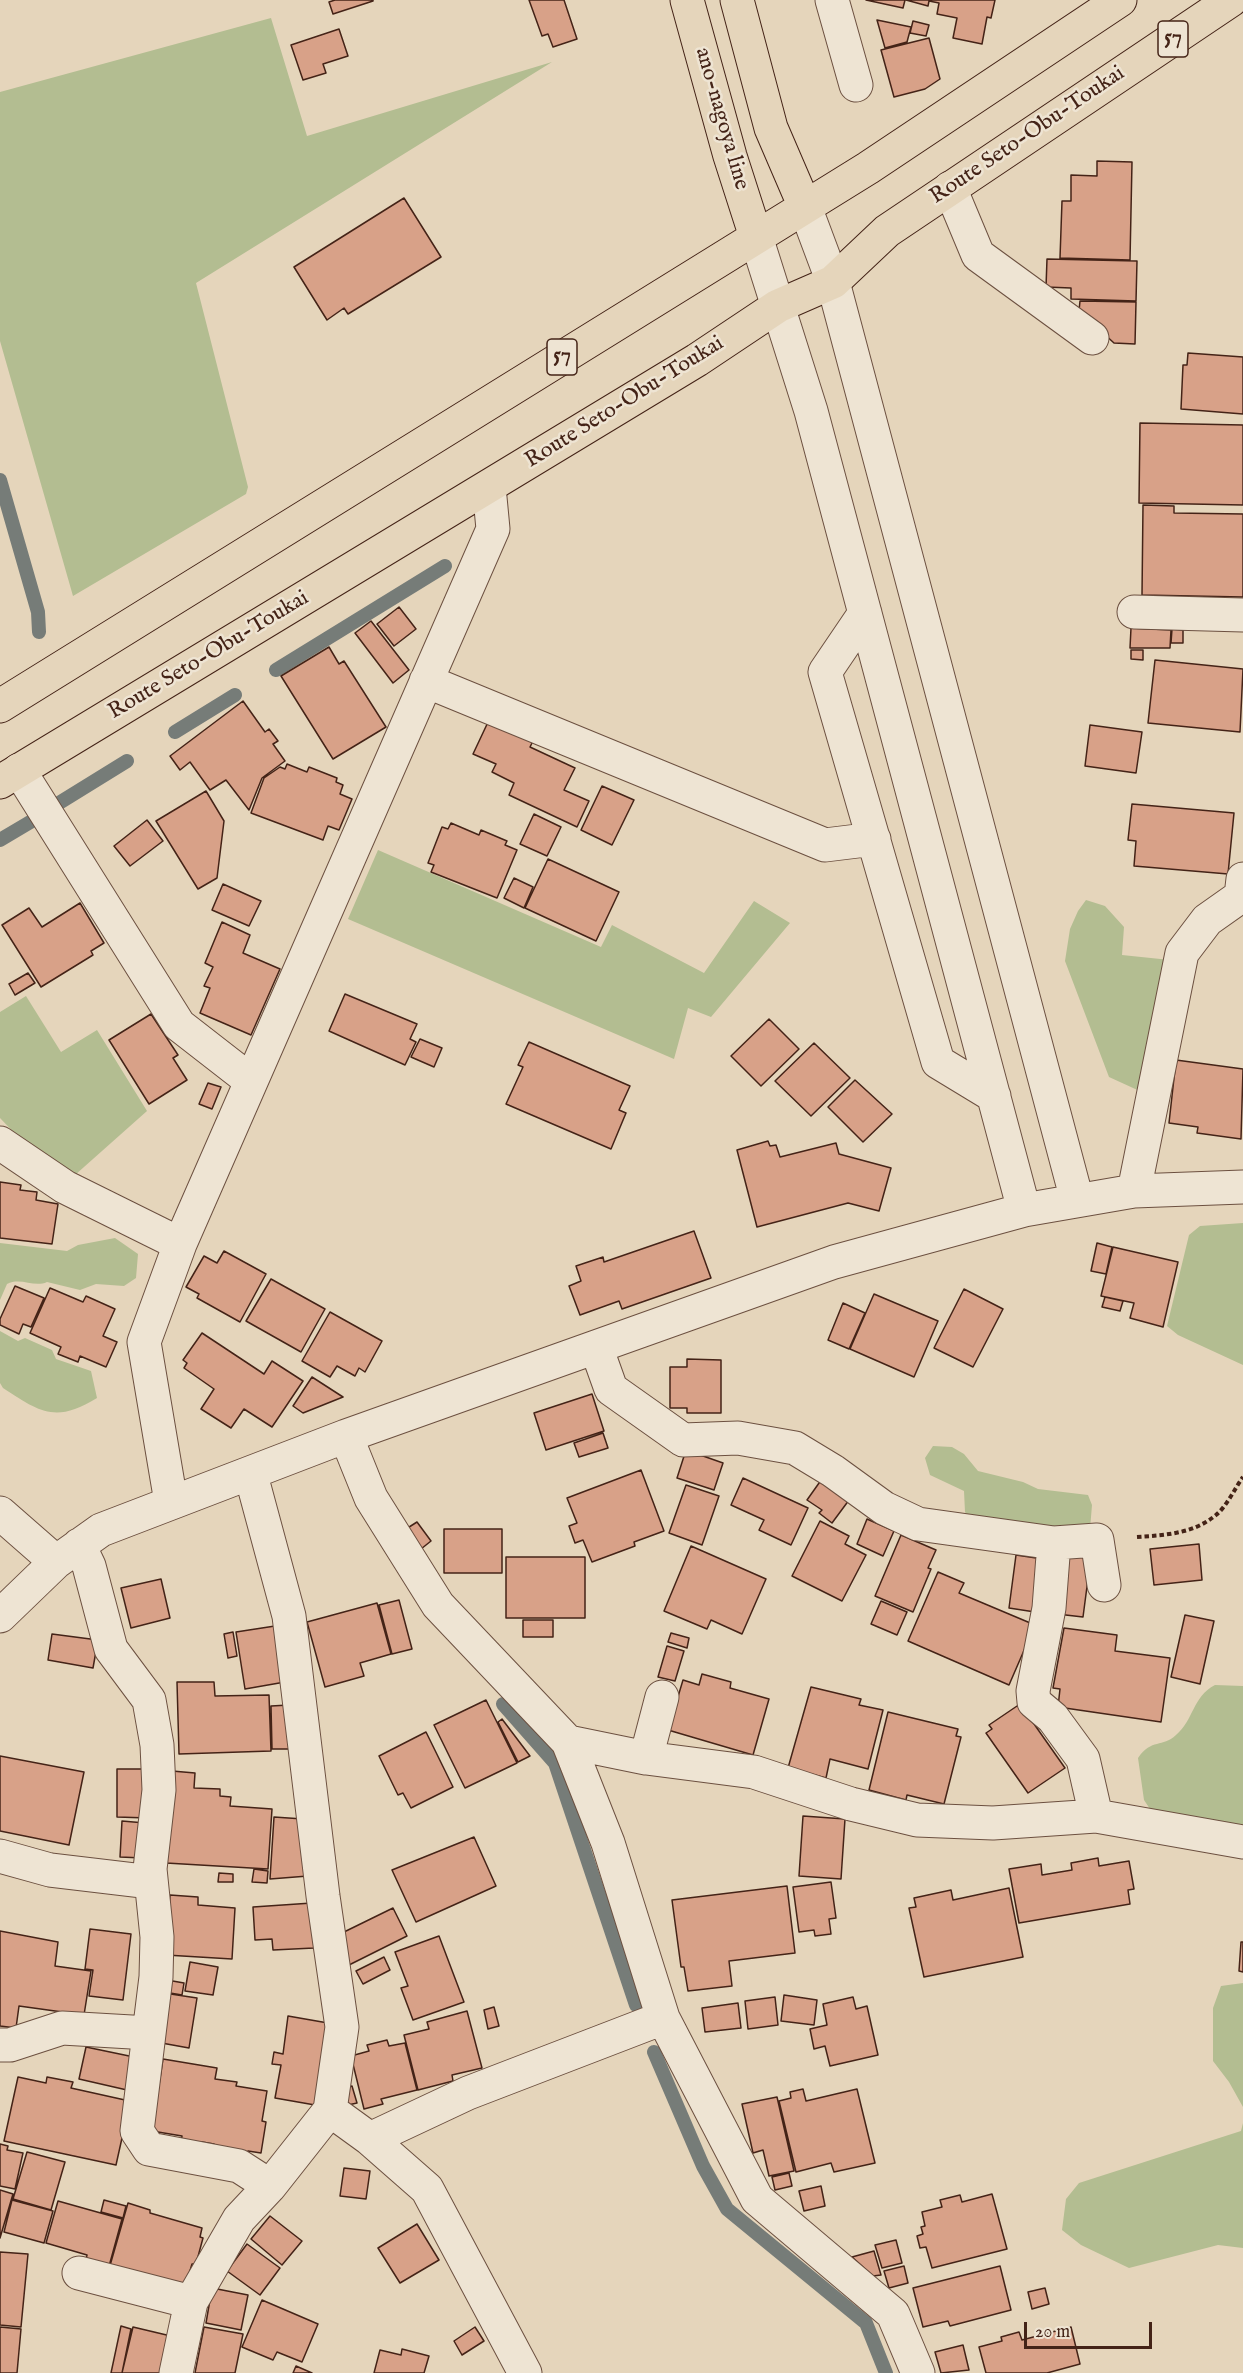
<!DOCTYPE html>
<style>
body{margin:0}
#map{position:relative;width:1243px;height:2373px;overflow:hidden;background:#e5d5bb;font-family:"IM FELL English",serif}
canvas{display:block}
.scale{position:absolute;left:1024px;top:2322px;width:128px;height:27px;box-sizing:border-box;border:3px solid #442317;border-top:0;padding-left:8px;font-size:18px;line-height:21px;white-space:nowrap;color:#442317;-webkit-text-stroke:4px #eee4d3;paint-order:stroke}
</style>
<div id="map">
<canvas width="1243" height="2373"></canvas>
<div class="scale">20 m</div>
</div>
<script>
const c = document.querySelector('canvas').getContext('2d');
c.lineJoin = 'round';
function fill(path, color) {
  c.fillStyle = color;
  c.fill(path, 'evenodd');
}
function strokePath(path, color, width, dash) {
  c.strokeStyle = color;
  c.lineWidth = width;
  c.lineCap = dash ? 'butt' : 'round';
  c.setLineDash(dash || []);
  c.stroke(path);
}
function label(font, color, halo, rows, align = 'center') {
  c.font = font + ' "IM FELL English",serif';
  c.lineWidth = 5;
  c.setLineDash([]);
  c.textBaseline = 'middle';
  c.strokeStyle = halo;
  c.fillStyle = color;
  for (const [text, x, y, turn = 0] of rows) {
    c.save();
    c.translate(x, y);
    c.rotate((+turn || 0) * Math.PI / 180);
    c.textAlign = isNaN(turn) ? turn : align;
    if (halo) c.strokeText(text, 0, 0);
    c.fillText(text, 0, 0);
    c.restore();
  }
}
fill(new Path2D(`
 M271,18l36,118 245,-74 -356,221 52,204 -2,7 -173,102 -73,-255v-249z
 M378,850l223,97 11,-22 92,48 50,-72 36,22 -79,94 -23,-9 -14,51 -326,-140z
 M1086,900l19,6 19,21 -2,28 48,5 -26,133 -35,-16 -44,-116 5,-32 8,-18z
 M26,996l35,56 36,-22 50,81 -72,64 -52,-33 -23,-24v-106z
 M1243,1223v142l-65,-30 -11,-9 22,-91 11,-9z
 M115,1238l23,16 -2,24 -12,8 -28,-2 -16,6 -33,-8c-13,6 -26,-5 -40,2l-7,16v-57l67,8 11,-6z
 M0,1331l18,10 7,-3 27,12 4,9 35,12 6,27c-41,25 -56,15 -94,-10l-3,-5z
 M933,1446l19,1 12,7 14,17 45,11 15,7 50,6 4,10 -2,24 -118,-6 -7,-11 -1,-21 -34,-16 -5,-17z
 M1215,1685l28,1v146l-91,-20 -8,-12 -6,-42c14,-20 24,-10 38,-23 18,-15 16,-38 39,-50z
 M1243,1983v124l-14,-25 -16,-21v-53l8,-22z
 M1243,2123v125l-25,-3 -89,23 -48,-23 -19,-15 4,-31 13,-16 162,-52z`), '#b3bd91');
strokePath(new Path2D(`
 M0,480l38,132 1,20
 M276,670l169,-104
 M175,732l60,-37
 M59,803l68,-42
 M0,840l37,-22
 M503,1704l52,59 81,242
 M654,2052l49,114 24,43 139,114 20,50`), '#767c78', 14);
const building = new Path2D(`
 M335,0h38v1l-40,13 -4,-12z
 M529,0h35l13,39 -24,8 -5,-13 -6,2z
 M866,0h39l-2,8z
 M906,0h89l-4,18 -4,-1 -5,27 -29,-6 4,-20 -20,-4 2,-11 -10,-2 -1,5z
 M877,20l34,7 -4,15 -22,6z
 M913,21l16,4 -3,11 -16,-3z
 M339,29l9,27 -25,8 3,9 -23,7 -12,-35z
 M929,38l11,41 -15,10 -31,8 -13,-47z
 M1097,161l35,1 -2,98 -70,-2 2,-57h9v-26l26,1z
 M404,198l37,59 -93,57 -4,-6 -17,12 -33,-53z
 M1047,259l90,2 -1,40 -65,-2v-11l-25,-1z
 M1080,301l56,1 -1,42 -21,-1 -35,-32z
 M1188,353l55,4v57l-62,-5 2,-44h4z
 M1140,423l103,2v80l-104,-2z
 M1143,505l31,1v7l69,1v83l-101,-2z
 M399,607l17,22 -22,17 -17,-22z
 M371,621l38,49 -16,13 -38,-50z
 M1131,628l40,2 -1,18h-40z
 M1172,629l11,1v13h-12z
 M329,647l10,17 5,-3 42,66 -53,32 -52,-83z
 M1131,650h12v10l-12,-1z
 M1155,660l88,9 -3,63 -92,-9z
 M243,701l22,31 4,-3 9,12 -5,3 12,17 -23,17 -13,32 -23,-30 -16,10 -20,-28 -10,8 -10,-14z
 M489,720l44,21 -3,6 45,21 -11,22 25,11 -12,26 -68,-32 5,-12 -22,-11 4,-8 -23,-10z
 M1090,725l52,7 -6,41 -51,-7z
 M287,764l20,8 2,-5 28,11 -1,4 7,3 -3,9 12,5 -13,31 -11,-4 -5,14 -72,-27 13,-35 16,-11 5,2z
 M602,786l32,14 -22,45 -31,-15z
 M206,791l18,30 -7,57 -19,11 -42,-68z
 M1132,804l102,9 -6,61 -94,-8 2,-25 -8,-1z
 M534,814l27,13 -14,29 -27,-12z
 M147,820l16,21 -33,25 -16,-20z
 M451,823l28,12 2,-5 26,11 -2,4 12,5 -20,48 -66,-26 3,-7 -6,-2 14,-36 6,2z
 M548,859l71,33 -23,49 -71,-33z
 M514,878l19,9 -9,21 -20,-10z
 M223,884l38,17 -12,25 -37,-16z
 M80,903l24,40 -13,8 2,4 -52,32 -39,-62 27,-17 13,19z
 M222,922l28,13 -7,18 37,16 -29,66 -51,-22 10,-25 -6,-2 9,-19 -8,-4z
 M28,973l7,10 -20,12 -6,-11z
 M345,994l72,30 -7,15 6,3 -11,23 -76,-34z
 M151,1014l27,41 -5,3 14,22 -38,24 -40,-64z
 M769,1019l30,30 -38,37 -30,-30z
 M420,1039l22,9 -8,19 -23,-10z
 M529,1042l101,44 -11,24 7,3 -15,36 -105,-45 17,-37 -5,-2z
 M814,1043l36,35 -39,38 -36,-35z
 M1176,1060l67,9 -2,70 -44,-6 1,-6 -29,-4z
 M855,1080l37,34 -29,28 -35,-35z
 M208,1083l13,4 -9,22 -13,-5z
 M768,1141l2,5 6,-1 4,12 56,-14 3,11 52,14 -12,43 -31,-8 -91,24 -20,-77z
 M0,1182l21,3 -1,5 17,2 -1,8 22,4 -6,40 -52,-6z
 M694,1231l17,47 -89,31 -3,-8 -39,14 -11,-29 12,-5 -5,-15 27,-9 1,5z
 M1097,1243l15,4 -6,27 -15,-3z
 M1113,1247l65,15 -15,65 -33,-9 4,-15 -33,-7z
 M224,1251l42,23 -26,48 -43,-24 2,-4 -13,-7 18,-31 13,7z
 M271,1279l54,30 -24,43 -55,-31z
 M15,1286l29,12 -13,29 -8,-3 -4,10 -19,-9v-6z
 M50,1288l33,14 3,-6 29,13 -12,27 14,6 -11,25 -26,-11 -2,6 -20,-8 3,-7 -31,-14z
 M964,1289l39,20 -30,58 -39,-19z
 M874,1294l64,27 -24,56 -64,-28z
 M1105,1297l18,4 -3,10 -18,-4z
 M843,1303l22,10 -16,36 -21,-9z
 M330,1312l52,29 -17,31 -6,-4 -4,8 -18,-10 -7,11 -28,-16z
 M202,1333l62,41 8,-13 31,20 -31,46 -28,-18 -13,19 -30,-19 13,-20 -30,-21 3,-5 -4,-3z
 M687,1359l34,1v53h-34v-5h-17v-41h17z
 M312,1377l31,20 -40,16 -10,-7z
 M592,1394l12,37 -58,19 -12,-37z
 M603,1433l5,15 -29,9 -5,-14z
 M686,1450l37,13 -9,27 -37,-12z
 M641,1470l23,61 -30,11 1,4 -43,16 -9,-22 -8,3 -6,-17 8,-3 -10,-25z
 M824,1476l28,20 -20,27 -13,-10 3,-3 -15,-10z
 M743,1478l65,30 -17,37 -32,-15 5,-10 -33,-15z
 M686,1485l33,11 -17,49 -33,-12z
 M867,1519l27,12 -11,25 -26,-12z
 M820,1521l29,15 -4,8 21,11 -24,46 -50,-25z
 M417,1522l14,19 -10,8 -15,-20z
 M444,1529h58v44h-58z
 M901,1535l35,15 -8,18 3,1 -18,43 -38,-16z
 M1199,1544l3,36 -48,5 -4,-36z
 M691,1546l75,33 -24,55 -31,-14 -4,9 -43,-18z
 M1065,1552l26,4 -8,61 -26,-3z
 M1016,1555l27,4 -8,53 -26,-4z
 M506,1557h79v61h-79z
 M938,1572l26,11 -5,10 76,32 -26,60 -101,-44z
 M161,1579l9,39 -39,10 -10,-40z
 M399,1600l13,49 -20,5 -13,-49z
 M881,1601l26,11 -10,23 -26,-11z
 M377,1603l14,51 -31,9 4,13 -39,11 -18,-65z
 M1185,1615l29,6 -14,63 -29,-7z
 M523,1620h30v17h-30z
 M275,1626l10,56 -40,7 -9,-57z
 M1064,1628l53,7 -2,16 55,7 -9,64 -103,-15 2,-18 -7,-1z
 M233,1632l4,24 -9,2 -4,-24z
 M671,1633l18,5 -2,10 -19,-6z
 M52,1634l46,6 -5,28 -45,-8z
 M667,1646l17,5 -9,30 -17,-4z
 M702,1674l29,8 -1,6 39,11 -16,56 -85,-25 15,-50 16,5z
 M177,1682h37l1,14 54,-1 2,56 -92,3z
 M811,1687l50,12 -2,6 24,5 -15,59 -38,-10 -4,19 -38,-10z
 M486,1700l31,63 -52,25 -31,-63z
 M1020,1704l45,64 -37,25 -42,-60 6,-4 -3,-4z
 M289,1705l1,44h-18l-1,-43z
 M888,1712l70,17 -2,7 5,1 -17,67 -37,-9 -1,5 -37,-10z
 M502,1719l28,37 -12,6 -20,-40z
 M426,1732l27,55 -42,21 -8,-15 -5,2 -19,-39z
 M0,1756l84,16 -15,73 -69,-14z
 M117,1769h31v49l-31,-1z
 M172,1771l23,2 -1,15 26,1v7l11,1 -1,9 42,3 -4,60 -102,-6z
 M803,1816l42,3 -4,60 -42,-3z
 M274,1817l29,2 5,57 -38,3z
 M122,1821l23,2 -2,35 -23,-1z
 M474,1837l22,49 -80,36 -24,-52z
 M1098,1858l1,8 30,-5 5,28 -6,1 2,14 -111,19 -10,-54 32,-5 1,11 30,-5 -1,-7z
 M254,1869l14,2 -1,12 -15,-1z
 M219,1873l14,1v8h-15z
 M831,1882l5,36 -7,1 2,15 -16,2 -1,-6 -15,2 -6,-45z
 M787,1886l8,67 -66,8 3,25 -44,5 -4,-24h-3l-9,-67z
 M1009,1888l14,69 -99,20 -15,-69 7,-1 -2,-9 37,-8 2,10z
 M170,1895l28,2v8l37,3 -3,51 -66,-4z
 M312,1903l2,45 -41,2 -1,-11 -17,1 -2,-33z
 M393,1908l14,28 -58,29 -5,-33z
 M90,1929l41,5 -8,66 -34,-4 4,-26 -8,-1z
 M0,1931l58,11 -3,24 36,5 -7,44 -65,-9 -3,22 -16,-2z
 M439,1936l25,66 -51,18 -12,-32 7,-2 -13,-34z
 M1241,1942h2v30l-4,-1z
 M384,1957l6,13 -27,14 -7,-13z
 M190,1962l28,5 -5,28 -28,-4z
 M167,1980l17,3 -2,12 -18,-3z
 M164,1993l33,5 -8,50 -33,-6z
 M784,1995l33,5 -3,25 -33,-4z
 M775,1997l3,28 -30,4 -3,-28z
 M853,1997l3,12 11,-3 11,49 -48,11 -5,-20 -11,3 -4,-20 17,-4 -4,-21z
 M738,2003l3,25 -36,4 -3,-24z
 M494,2007l5,19 -11,3 -4,-19z
 M467,2011l15,57 -30,7 1,6 -35,9 -14,-55 25,-6 -2,-7z
 M288,2016l40,7 -13,82 -40,-7 6,-33 -9,-1 2,-12 9,2z
 M387,2040l2,6 16,-3 12,47 -36,9 2,5 -19,5 -13,-53 18,-5 -2,-6z
 M86,2047l48,10 -7,33 -48,-11z
 M163,2059l54,9 -2,11 22,3 -1,4 31,5 -5,30 4,1 -5,31 -13,-2 -1,4 -34,-4 1,-7 -12,-2 -1,3 -20,-2 1,-7 -30,-5z
 M18,2077l28,6 1,-6 26,5 -2,6 54,12 3,11 -12,54 -112,-24z
 M352,2086l5,17 -9,2 -5,-17z
 M803,2089l3,12 51,-12 18,74 -41,9 -3,-9 -35,9 -17,-71 12,-3 -1,-6z
 M777,2097l17,74 -25,5 -6,-26 -10,3 -11,-49z
 M0,2144l8,2 -1,4 16,3 -8,36 -15,-3z
 M27,2152l38,10 -14,48 -38,-11z
 M344,2168l26,3 -4,28 -26,-3z
 M789,2173l3,13 -17,4 -3,-13z
 M821,2186l4,20 -21,5 -5,-20z
 M0,2190l13,4 -13,44z
 M992,2194l15,55 -75,19 -6,-21 -6,1 -3,-12 6,-2 -2,-7 4,-1 -3,-14 20,-5 -2,-7 20,-5 2,7z
 M12,2200l41,11 -9,32 -40,-11z
 M104,2200l22,6 -3,12 -22,-6z
 M58,2201l64,18 -14,51 -23,-7 2,-8 -41,-12z
 M128,2203l22,7v3l52,15 -2,9 3,1 -7,26h-4l-8,27 -75,-22z
 M270,2216l32,25 -20,24 -31,-26z
 M417,2224l22,36 -39,23 -22,-35z
 M896,2240l6,23 -20,5 -7,-23z
 M247,2244l33,24 -20,27 -33,-24z
 M874,2251l7,24 -8,1 -21,-19z
 M0,2252l28,2 -7,73 -21,-2z
 M904,2266l4,17 -19,5 -5,-17z
 M1000,2266l11,44 -61,16 -2,-5 -25,6 -10,-39z
 M212,2288l36,7 -7,35 -35,-7z
 M1045,2288l4,16 -17,5 -4,-17z
 M262,2300l56,24 -16,38 -25,-10 -4,8 -31,-13z
 M121,2326l10,3 -9,44h-11z
 M0,2327l21,2 -4,44h-17z
 M133,2327l42,10 -8,36h-45z
 M204,2327l39,7 -8,39h-40z
 M475,2327l9,14 -22,14 -8,-14z
 M1071,2327l9,37 -33,9h-61l-7,-26 23,-6 -1,-4 18,-5 3,8z
 M963,2345l6,25 -28,3 -6,-21z
 M402,2349l27,7 -5,17h-50l6,-23 21,5z
 M296,2366l16,7h-19z`);
fill(building, '#d8a188');
strokePath(building, '#442317', 1.5);
const minor = new Path2D(`
 M832,0l24,85
 M950,188l28,67 114,83
 M805,207l28,75 244,918
 M756,237l55,174 213,799
 M1134,612l109,3
 M865,613l-40,59 113,390 56,34
 M426,681l399,164 49,-6
 M19,770l160,255 72,56
 M0,1143l65,44 115,57
 M1134,1191l48,-238 25,-33 34,-24 2,-17
 M596,1347l15,42 72,51 55,-2 57,10 38,23 51,37 34,16 136,19 43,-3 7,45
 M346,1436l25,62 67,107 130,137 40,101 55,175 94,181 136,115 25,59
 M171,1502l-27,-160 36,-98 313,-715 -4,-42
 M0,1513l56,49
 M1054,1543l-5,65 -16,83 1,11 19,16 30,41 13,57
 M79,1545l10,21 22,83 38,51 8,45 2,45 -9,79 7,68 -1,40 -19,154 12,18 90,17 31,20
 M0,1616l56,-54 45,-32 245,-94 488,-174 190,-52 110,-19 109,-4
 M568,1742l78,16 108,14 97,32 66,16 76,3 103,-7 147,26
 M646,1758l16,-61
 M0,1856l50,14 101,12
 M0,2045h10l52,-17 87,5
 M330,2110l40,29 98,-46 195,-75
 M370,2139l57,50 98,184
 M79,2273l112,29
 M176,2373l15,-71 48,-83 31,-33 60,-76 12,-83 -19,-131 -34,-280 -38,-141`);
const major = new Path2D(`
 M687,0l43,156 26,81
 M737,0l34,128 34,79
 M0,706l868,-538 252,-168
 M0,782l697,-422 81,-54 55,-24 54,-51 344,-231`);
strokePath(minor, '#6c5040', 35);
strokePath(major, '#442317', 35);
strokePath(new Path2D(`
 M1137,1537c28,-2 56,-3 79,-22 11,-9 19,-27 27,-38`), '#442317', 4, [4.5, 3]);
strokePath(minor, '#eee4d3', 33);
strokePath(major, '#e5d5bb', 33);
for (const [x, y, w] of [
 [1173,39,30],
 [562,357,30]
]) {
  const box = new Path2D();
  box.roundRect(x - w / 2, y - 18, w, 36, 4.5);
  c.fillStyle = '#eee4d3';
  c.fill(box);
  strokePath(box, '#442317', 1.5);
}
label('bold 21px', '#442317', null, [
 ["57",1173,39],
 ["57",562,357]
]);
label('22px', '#442317', '#eee4d3', [
 ["ano-nagoya line",721,119,74],
 ["Route Seto-Obu-Toukai",1028,136,-34],
 ["Route Seto-Obu-Toukai",625,403,-32],
 ["Route Seto-Obu-Toukai",209,656,-31]
]);
</script>
